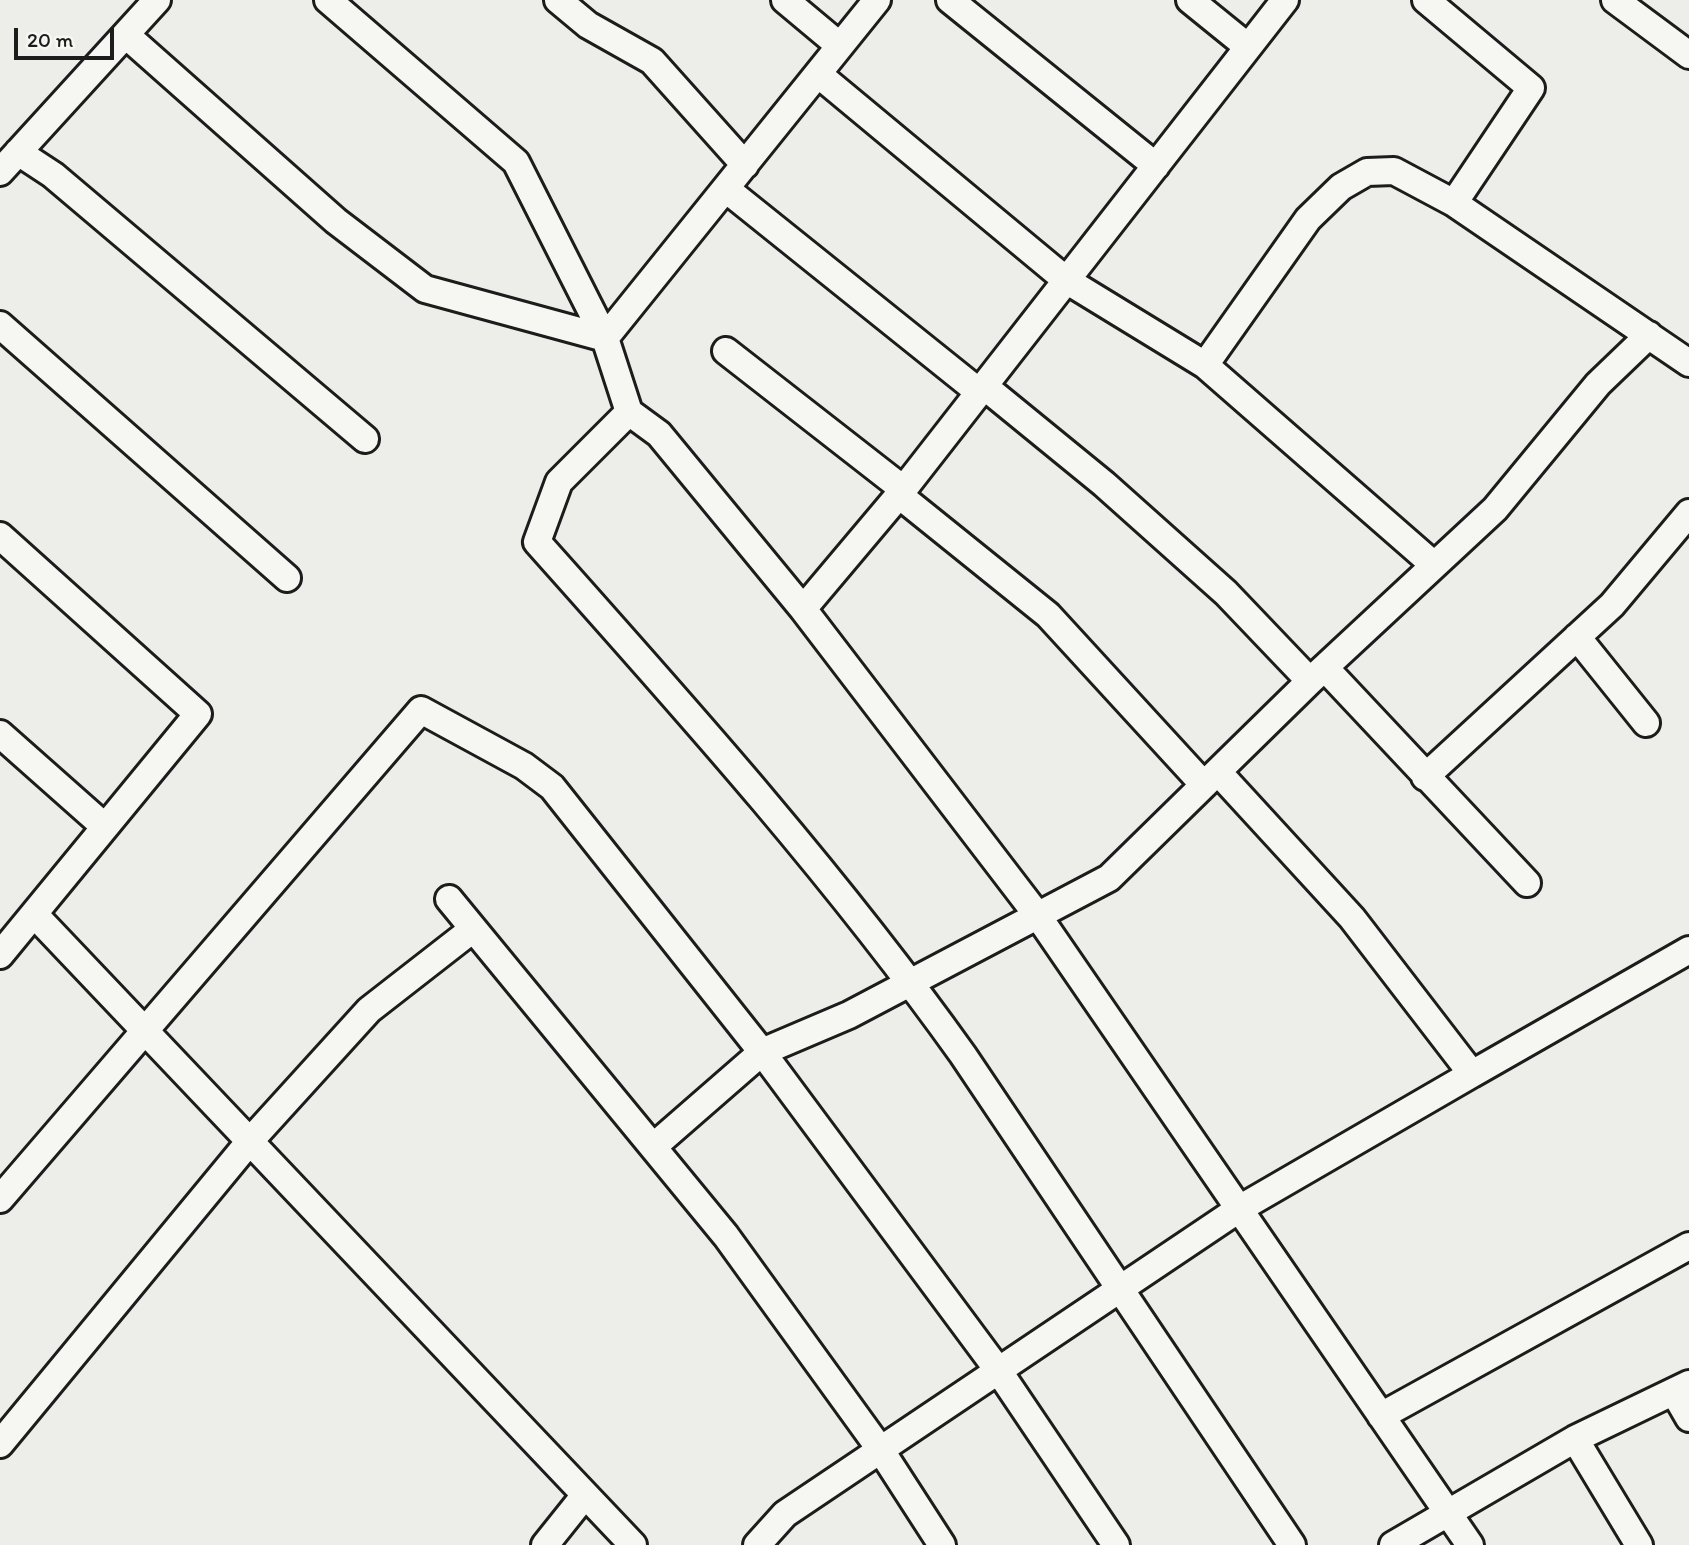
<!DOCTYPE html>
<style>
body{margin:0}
#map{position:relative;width:1689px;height:1545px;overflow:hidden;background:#edede9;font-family:Itim,sans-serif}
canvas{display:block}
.scale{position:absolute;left:14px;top:28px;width:100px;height:32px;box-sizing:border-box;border:4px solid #1c1c1c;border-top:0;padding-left:9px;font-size:21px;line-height:24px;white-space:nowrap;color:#1c1c1c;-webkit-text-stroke:5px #f6f6f2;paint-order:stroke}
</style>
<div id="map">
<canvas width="1689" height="1545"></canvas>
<div class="scale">20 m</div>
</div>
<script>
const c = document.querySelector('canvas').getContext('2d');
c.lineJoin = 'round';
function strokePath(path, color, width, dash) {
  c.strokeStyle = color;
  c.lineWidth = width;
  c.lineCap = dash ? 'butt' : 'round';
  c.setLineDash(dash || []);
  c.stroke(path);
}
const minor = new Path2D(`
 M328,0l188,162 89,176 24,74 30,22 144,175 235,307 432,629
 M558,0l30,25 64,36 93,104
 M785,0l55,46
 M950,0l206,166
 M1190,0l58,47
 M1426,0l105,88 -77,115
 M1615,0l74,55
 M126,35l210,186 89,68 180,49 272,-338
 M818,74l248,206 139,85 229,200
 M18,152l35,23 312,264
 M0,172l157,-172
 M726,189l253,203
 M0,325l287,253
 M726,351l177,138
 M1205,365l103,-146 33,-32 26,-15 27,-1 60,32 235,160
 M984,386l120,98 122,109 84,88
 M629,412l-70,70 -22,60c148,166 297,332 426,513l329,490
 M0,536l198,178 -198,241
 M803,609l96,-114
 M1577,637l69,86
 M1325,668l202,215
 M0,734l105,93
 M1425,777l187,-172 77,-92
 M1204,785l-156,-170 -149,-120 386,-495
 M449,899l277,337 154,213 62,96
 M34,914l599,631
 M1472,1074l217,-124
 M653,1147l109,-95 87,-37 260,-137 201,-197 185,-172 103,-125 51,-49
 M0,1199l421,-489 103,56 28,21 210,265 236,318 118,175
 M1674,1392l15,26
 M1381,1416l308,-170
 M1575,1439l64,106
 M0,1444l250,-303 119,-131 104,-81
 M545,1545l40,-50
 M757,1545l28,-31 454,-305 233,-135 -120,-156 -134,-146
 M1393,1545l182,-106 114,-55`);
strokePath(minor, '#1c1c1c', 32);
strokePath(minor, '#f6f6f2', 26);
</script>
